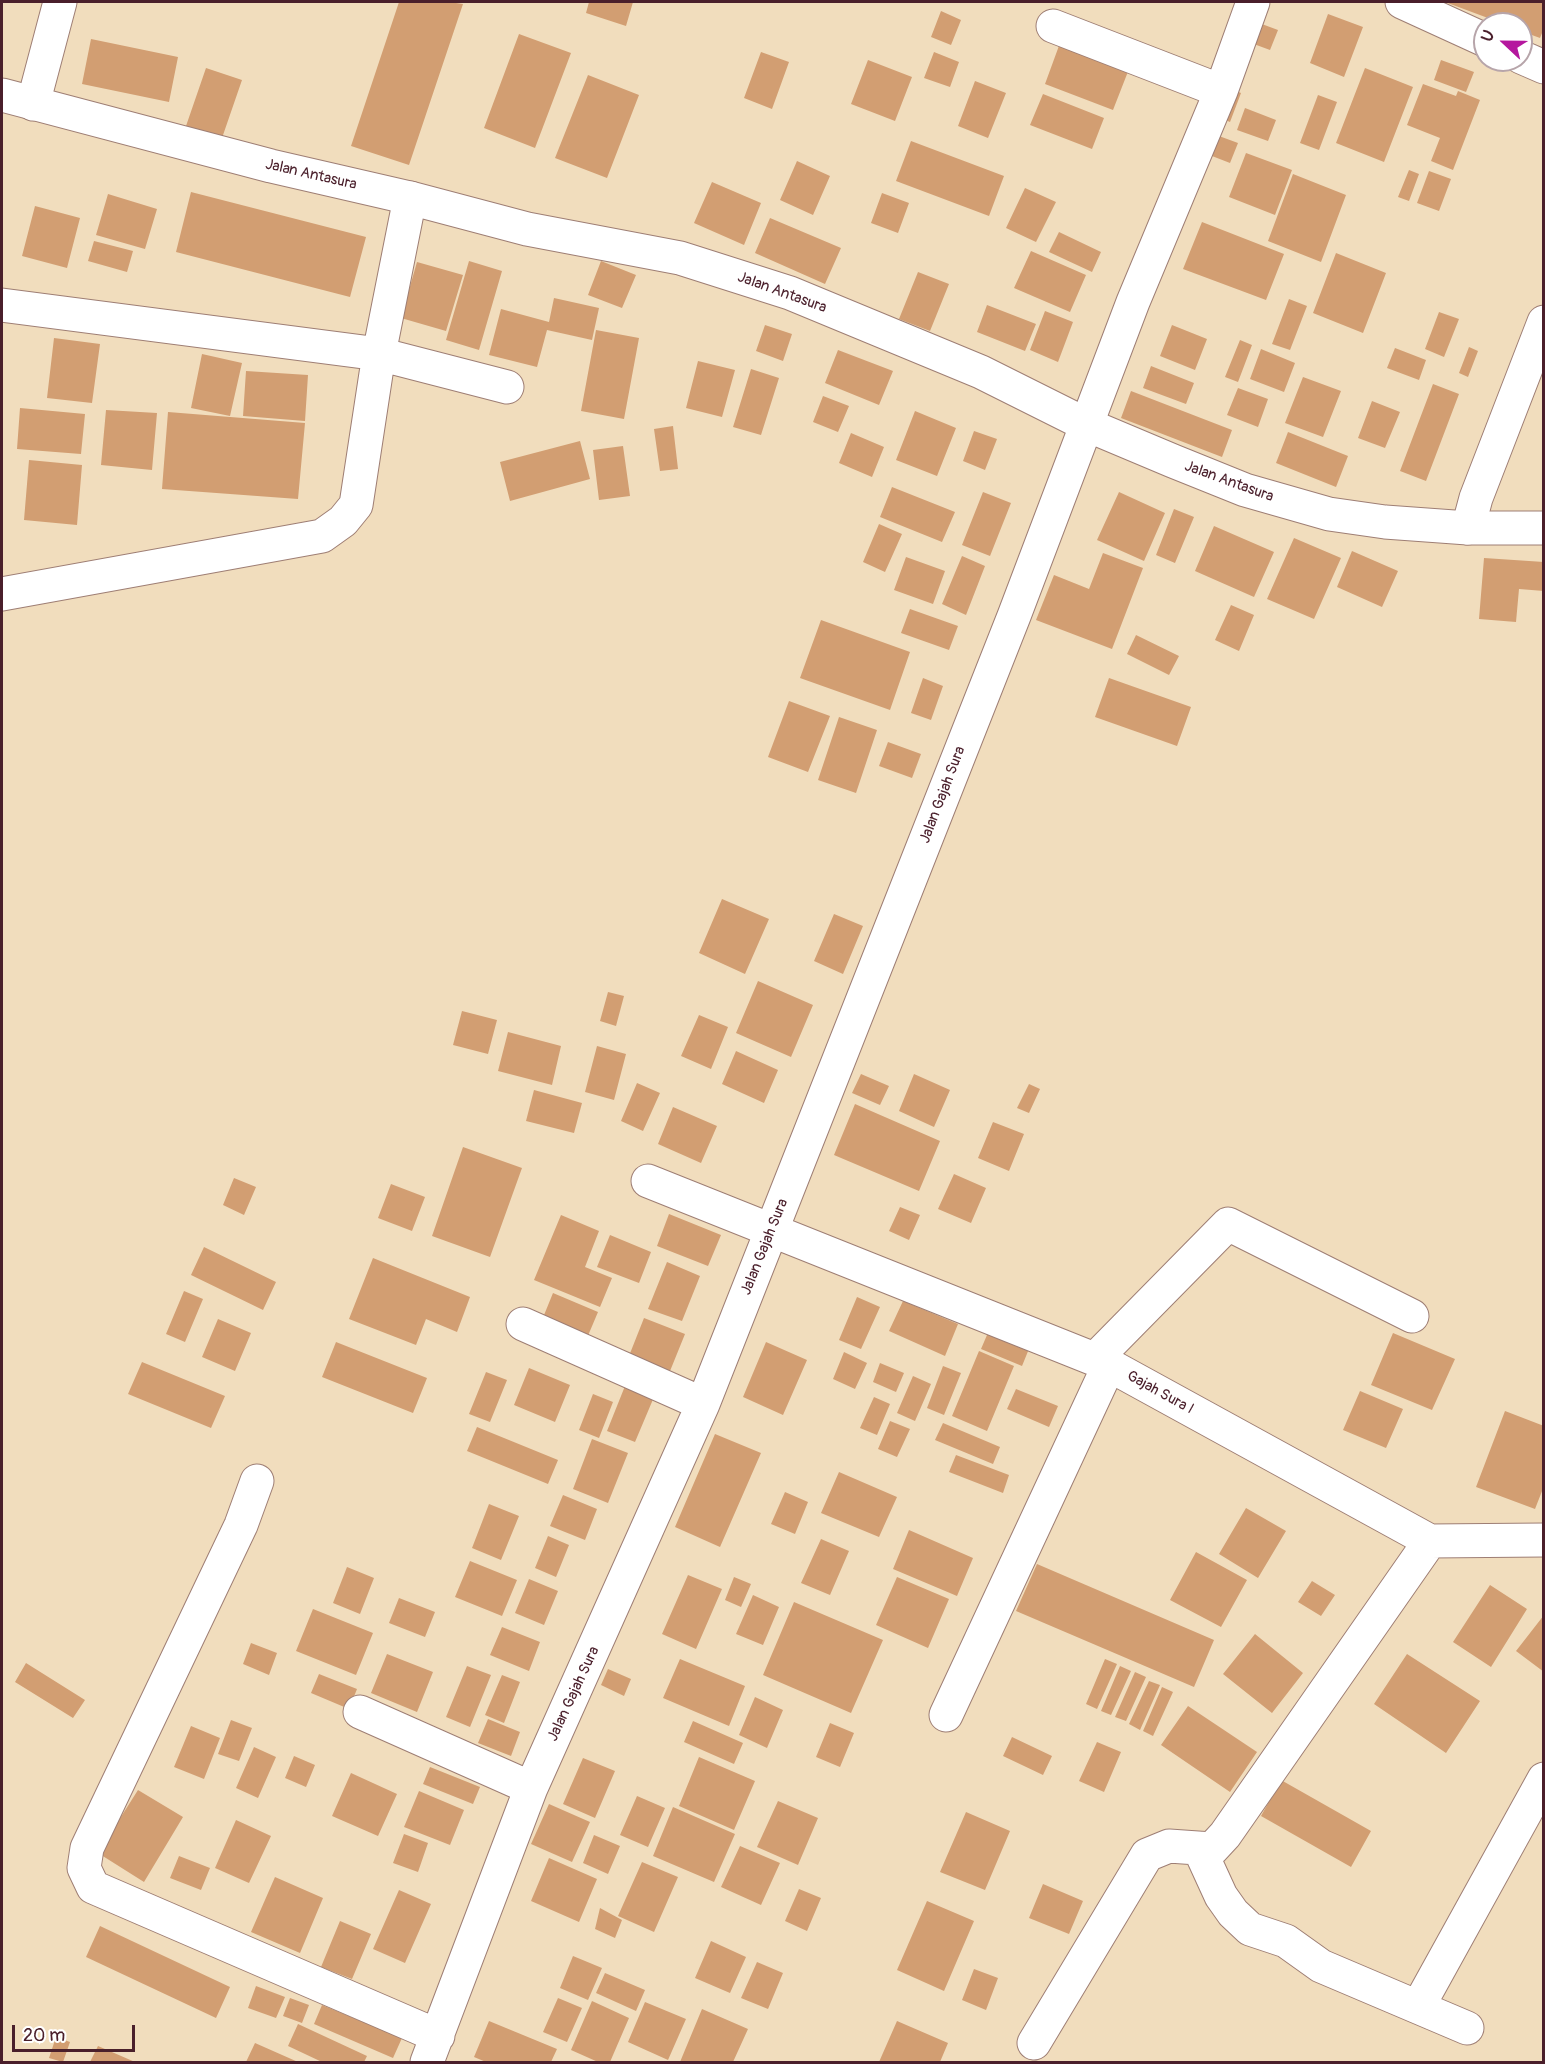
<!DOCTYPE html>
<style>
body{margin:0}
#map{position:relative;width:1545px;height:2064px;overflow:hidden;background:#f1ddbd;font-family:Pangolin,sans-serif}
canvas{display:block}
.frame{position:absolute;inset:0;border:3px solid #4a1f2b;pointer-events:none}
.north{position:absolute;left:1473px;top:12px;width:60px;height:60px;box-sizing:border-box;background:#fff;border:2px solid #b7a5aa;border-radius:50%;rotate:292deg;font-size:16px;font-weight:700;line-height:24px;text-align:center;color:#4a1f2b}
.north::after{content:'';display:block;margin:auto;width:21px;height:27px;background:#b5179e;clip-path:polygon(50% 0,100% 100%,50% 72%,0 100%)}
.scale{position:absolute;left:12px;top:2025px;width:123px;height:27px;box-sizing:border-box;border:3px solid #4a1f2b;border-top:0;padding-left:8px;font-size:18px;line-height:21px;white-space:nowrap;color:#4a1f2b;-webkit-text-stroke:4px #fff;paint-order:stroke}
</style>
<div id="map">
<canvas width="1545" height="2064"></canvas>
<div class="frame"></div>
<div class="north">U</div>
<div class="scale">20 m</div>
</div>
<script>
const c = document.querySelector('canvas').getContext('2d');
c.lineJoin = 'round';
function fill(path, color) {
  c.fillStyle = color;
  c.fill(path, 'evenodd');
}
function strokePath(path, color, width, dash) {
  c.strokeStyle = color;
  c.lineWidth = width;
  c.lineCap = dash ? 'butt' : 'round';
  c.setLineDash(dash || []);
  c.stroke(path);
}
function label(font, color, halo, rows, align = 'center') {
  c.font = font + ' Pangolin,sans-serif';
  c.lineWidth = 6;
  c.setLineDash([]);
  c.textBaseline = 'middle';
  c.strokeStyle = halo;
  c.fillStyle = color;
  for (const [text, x, y, turn = 0] of rows) {
    c.save();
    c.translate(x, y);
    c.rotate((+turn || 0) * Math.PI / 180);
    c.textAlign = isNaN(turn) ? turn : align;
    if (halo) c.strokeText(text, 0, 0);
    c.fillText(text, 0, 0);
    c.restore();
  }
}
fill(new Path2D(`
 M399,2h50l14,2 -54,161 -58,-19z
 M589,2h44l-7,24 -40,-13z
 M1445,2h99v26l-4,10 -19,-7v-7h-17z
 M941,11l20,9 -10,25 -20,-8z
 M1328,14l35,13 -19,50 -34,-14z
 M1251,20l27,10 -8,20 -27,-10z
 M519,34l52,19 -36,95 -51,-20z
 M91,39l87,18 -9,45 -87,-18z
 M1060,43l69,26 -16,41 -68,-26z
 M761,52l28,10 -17,47 -28,-11z
 M934,52l25,10 -9,25 -26,-9z
 M868,60l44,17 -17,44 -44,-17z
 M1441,60l33,12 -8,20 -32,-12z
 M206,68l36,12 -20,58 -36,-12z
 M1365,68l48,19 -29,75 -48,-19z
 M588,75l51,20 -32,83 -52,-20z
 M975,81l31,12 -18,45 -30,-12z
 M1423,84l33,12 2,-5 22,9 -27,70 -22,-9 9,-23 -33,-13z
 M1227,87l14,6 -11,29 -14,-6z
 M1043,94l61,24 -12,31 -62,-24z
 M1318,95l19,7 -18,48 -19,-7z
 M1245,108l31,12 -8,21 -31,-11z
 M1219,136l19,7 -8,20 -18,-7z
 M911,141l93,35 -15,40 -93,-35z
 M1246,153l46,17 -17,45 -46,-18z
 M797,161l33,15 -17,39 -33,-15z
 M1409,170l10,4 -10,27 -11,-4z
 M1429,171l22,8 -12,32 -22,-8z
 M1293,174l53,21 -25,67 -53,-21z
 M712,182l49,21 -17,42 -50,-22z
 M1025,188l31,14 -20,40 -30,-14z
 M191,192l175,45 -16,60 -174,-45z
 M882,193l27,10 -11,30 -27,-10z
 M108,194l49,15 -12,40 -49,-14z
 M35,206l45,12 -13,50 -45,-12z
 M770,218l71,30 -16,36 -70,-31z
 M1202,222l82,32 -18,46 -83,-31z
 M1059,232l42,20 -9,20 -43,-20z
 M94,241l39,10 -6,21 -39,-11z
 M1031,251l55,24 -16,37 -56,-24z
 M1336,253l50,20 -23,60 -50,-20z
 M469,261l33,10 -23,79 -33,-10z
 M601,261l35,14 -14,33 -34,-13z
 M417,262l46,13 -17,56 -45,-13z
 M918,272l31,12 -19,47 -31,-12z
 M554,298l45,10 -7,32 -45,-10 -10,37 -48,-12 12,-46 48,13z
 M1289,299l18,7 -17,44 -18,-6z
 M987,305l49,19 -11,27 -48,-19z
 M1045,311l28,11 -15,40 -28,-12z
 M1439,312l20,7 -15,38 -19,-8z
 M765,325l27,9 -9,27 -27,-10z
 M1172,325l35,14 -12,31 -35,-14z
 M596,330l43,8 -15,81 -43,-8z
 M54,338l46,6 -8,59 -45,-5z
 M1240,340l12,5 -14,37 -13,-5z
 M1469,347l9,4 -10,26 -9,-4z
 M1395,348l31,12 -7,20 -32,-12z
 M1261,349l34,14 -11,29 -34,-13z
 M838,350l55,21 -14,34 -54,-22z
 M202,354l40,9 -12,53 -39,-8z
 M698,361l37,9 -13,47 -36,-9z
 M1151,366l43,17 -8,21 -43,-16z
 M751,369l28,9 -18,57 -28,-8z
 M246,371l62,4 -3,46 -62,-5z
 M1303,377l38,14 -18,46 -38,-14z
 M1433,384l26,10 -33,87 -26,-10z
 M1238,388l30,11 -10,28 -31,-12z
 M1131,391l101,39 -10,27 -101,-39z
 M823,396l26,10 -11,26 -25,-10z
 M1372,401l28,11 -15,36 -27,-10z
 M20,408l65,6 -4,40 -64,-5z
 M106,410l51,3 -5,57 -51,-5z
 M915,411l41,17 -19,48 -41,-16z
 M168,412l137,11 -7,76 -136,-10z
 M673,426l5,43 -18,2 -6,-42z
 M974,431l23,8 -12,31 -22,-9z
 M1288,432l60,24 -12,31 -60,-24z
 M851,433l33,14 -12,30 -33,-14z
 M580,441l10,38 -80,22 -10,-39z
 M623,446l7,50 -31,4 -6,-50z
 M29,460l53,5 -5,60 -53,-5z
 M892,487l63,25 -13,30 -62,-25z
 M983,492l28,11 -21,53 -28,-11z
 M1119,492l46,21 -21,48 -47,-21z
 M1174,509l20,8 -19,46 -19,-8z
 M879,524l23,10 -17,38 -22,-10z
 M1214,526l60,26 -20,45 -59,-26z
 M1294,538l47,20 -27,61 -47,-20z
 M1352,551l46,20 -16,36 -45,-20z
 M1103,553l40,15 -31,81 -76,-29 18,-45 35,14z
 M962,556l23,10 -19,49 -24,-11z
 M906,557l39,14 -12,33 -39,-14z
 M1484,558l60,4v29l-25,-2 -3,33 -37,-3z
 M1231,605l23,10 -15,36 -24,-11z
 M910,609l48,17 -9,24 -48,-17z
 M821,620l89,32 -20,58 -90,-32z
 M1136,635l43,21 -10,19 -42,-21z
 M923,678l20,8 -12,34 -20,-7z
 M1109,678l82,29 -14,39 -82,-29z
 M789,701l41,15 -22,56 -40,-15z
 M839,717l38,13 -21,63 -38,-13z
 M888,742l33,12 -9,24 -33,-12z
 M722,899l47,20 -24,55 -46,-21z
 M834,914l29,12 -20,48 -29,-13z
 M758,981l55,24 -22,52 -55,-24z
 M608,992l16,4 -8,30 -16,-5z
 M462,1011l35,9 -9,34 -35,-9z
 M699,1015l29,12 -17,42 -30,-13z
 M508,1032l53,14 -9,39 -54,-14z
 M597,1046l29,8 -12,46 -29,-8z
 M736,1051l42,19 -14,33 -42,-19z
 M861,1074l28,12 -9,19 -28,-12z
 M914,1074l36,16 -16,37 -35,-16z
 M637,1083l23,10 -17,38 -22,-10z
 M1029,1084l11,5 -11,24 -12,-5z
 M534,1090l48,13 -8,30 -48,-12z
 M855,1104l85,37 -21,50 -85,-36z
 M673,1107l44,19 -16,37 -43,-19z
 M993,1122l31,12 -15,37 -31,-13z
 M463,1147l59,21 -32,89 -58,-21z
 M954,1174l32,14 -15,35 -33,-14z
 M234,1178l22,9 -12,28 -21,-10z
 M391,1184l34,13 -13,34 -34,-13z
 M900,1207l20,8 -11,25 -20,-9z
 M669,1214l52,21 -13,31 -51,-20z
 M561,1215l38,16 -14,36 27,11 -12,29 -66,-27z
 M610,1235l41,17 -12,31 -42,-16z
 M204,1247l72,35 -13,28 -72,-35z
 M373,1258l97,39 -13,35 -31,-13 -10,26 -67,-26z
 M667,1262l33,14 -18,45 -34,-12z
 M184,1291l19,8 -18,43 -19,-8z
 M553,1293l45,19 -11,26 -45,-18z
 M857,1297l23,10 -19,42 -22,-9z
 M903,1301l55,23 -13,32 -56,-25z
 M644,1318l41,16 -17,42 -41,-15z
 M218,1319l33,14 -16,38 -33,-14z
 M993,1321l40,18 -11,27 -41,-17z
 M1393,1333l62,26 -23,51 -61,-25z
 M336,1342l91,36 -14,35 -91,-36z
 M766,1342l41,18 -24,55 -40,-18z
 M979,1351l35,15 -27,65 -35,-15z
 M844,1352l23,11 -12,26 -22,-10z
 M142,1362l83,34 -14,32 -83,-34z
 M880,1363l24,10 -8,19 -23,-10z
 M943,1366l18,7 -17,42 -17,-7z
 M529,1368l41,17 -15,37 -41,-17z
 M486,1372l21,8 -17,42 -21,-8z
 M913,1376l18,8 -16,37 -18,-8z
 M625,1386l29,11 -19,45 -28,-11z
 M1016,1389l42,17 -9,21 -42,-18z
 M1360,1391l43,18 -17,39 -43,-18z
 M593,1394l20,8 -14,36 -20,-8z
 M874,1397l16,7 -13,31 -17,-7z
 M1505,1411l39,15v60l-9,23 -59,-22z
 M890,1421l20,8 -13,28 -19,-8z
 M943,1423l57,24 -7,17 -58,-24z
 M477,1427l81,33 -10,24 -81,-33z
 M715,1434l46,19 -41,94 -45,-20z
 M592,1439l36,14 -20,50 -35,-14z
 M956,1455l53,20 -6,18 -54,-21z
 M839,1472l58,25 -18,40 -58,-24z
 M785,1492l23,10 -13,32 -24,-10z
 M563,1495l34,14 -12,31 -35,-14z
 M489,1504l30,12 -18,44 -29,-12z
 M1246,1508l40,23 -28,47 -39,-24z
 M909,1530l64,28 -16,38 -64,-27z
 M548,1536l21,9 -13,32 -21,-9z
 M821,1539l28,12 -19,44 -29,-12z
 M1196,1552l51,28 -26,47 -51,-27z
 M470,1561l47,19 -15,36 -47,-19z
 M1037,1564l177,76 -20,47 -178,-76z
 M347,1567l27,11 -14,36 -27,-11z
 M688,1575l34,14 -26,60 -34,-15z
 M734,1577l17,7 -10,23 -16,-7z
 M897,1577l52,22 -21,49 -52,-23z
 M529,1579l29,12 -14,34 -29,-12z
 M1312,1581l23,14 -14,21 -23,-14z
 M1490,1585l37,24 -36,58 -38,-25z
 M753,1595l26,12 -16,38 -27,-11z
 M399,1598l36,14 -10,25 -36,-14z
 M794,1602l89,38 -32,73 -88,-38z
 M313,1609l60,24 -17,42 -60,-24z
 M1544,1615v57l-28,-21z
 M502,1627l38,15 -11,29 -39,-16z
 M1255,1634l48,39 -31,40 -49,-39z
 M251,1643l26,10 -8,22 -26,-11z
 M387,1654l46,18 -16,40 -46,-19z
 M1407,1654l73,47 -34,52 -72,-49z
 M680,1659l65,27 -16,40 -66,-28z
 M1105,1659l12,5 -20,45 -11,-5z
 M26,1663l59,37 -12,18 -58,-36z
 M467,1666l24,9 -21,52 -24,-10z
 M1120,1666l11,5 -20,44 -10,-4z
 M608,1669l23,10 -7,17 -23,-11z
 M1135,1672l11,5 -20,44 -11,-4z
 M319,1674l38,15 -8,20 -38,-16z
 M502,1675l18,7 -16,41 -19,-8z
 M1149,1681l11,4 -20,45 -11,-6z
 M1162,1687l11,5 -20,44 -10,-5z
 M755,1697l28,13 -16,38 -28,-13z
 M1188,1706l69,46 -27,40 -69,-47z
 M488,1719l32,13 -9,24 -33,-13z
 M231,1720l21,8 -13,33 -21,-7z
 M693,1721l50,22 -9,21 -50,-22z
 M830,1723l24,10 -14,34 -24,-10z
 M191,1726l29,12 -16,41 -30,-12z
 M1012,1737l40,19 -9,19 -40,-19z
 M1097,1742l24,10 -17,40 -25,-11z
 M254,1747l22,10 -18,41 -22,-10z
 M294,1756l21,9 -9,22 -21,-9z
 M699,1757l56,24 -21,49 -55,-24z
 M583,1758l32,13 -20,47 -32,-14z
 M430,1767l50,20 -7,17 -50,-20z
 M351,1773l46,21 -19,42 -46,-20z
 M1281,1780l90,51 -20,36 -90,-51z
 M138,1790l45,27 -39,65 -46,-29z
 M419,1791l45,19 -14,35 -46,-18z
 M637,1796l28,12 -17,39 -28,-12z
 M778,1801l40,17 -20,47 -41,-18z
 M549,1804l41,18 -18,40 -41,-18z
 M673,1807l62,27 -21,48 -61,-26z
 M966,1812l44,19 -25,59 -45,-18z
 M236,1820l35,16 -22,47 -34,-15z
 M404,1834l24,9 -10,29 -25,-9z
 M594,1835l26,11 -12,28 -25,-11z
 M740,1846l40,17 -19,42 -40,-18z
 M179,1856l31,12 -9,22 -31,-12z
 M549,1858l48,21 -18,43 -48,-21z
 M642,1862l36,15 -24,55 -36,-16z
 M275,1877l48,21 -23,55 -49,-21z
 M1043,1884l40,17 -14,33 -40,-16z
 M799,1889l22,9 -14,33 -22,-10z
 M399,1890l32,14 -26,59 -32,-14z
 M927,1901l47,20 -30,70 -47,-21z
 M600,1908l22,12 -7,18 -20,-9z
 M340,1921l31,13 -19,45 -31,-12z
 M100,1926l130,61 -14,31 -130,-61z
 M711,1941l35,16 -16,36 -35,-15z
 M573,1956l29,12 -14,32 -28,-12z
 M757,1962l26,11 -15,36 -27,-11z
 M974,1969l24,9 -12,32 -24,-10z
 M605,1973l40,17 -9,21 -40,-18z
 M256,1986l29,11 -9,21 -28,-10z
 M290,1998l19,7 -7,18 -19,-7z
 M558,1998l24,10 -15,34 -24,-10z
 M592,2001l37,17 -19,44h-12l-27,-12z
 M645,2002l41,17 -18,41 -40,-18z
 M322,2005l80,33 -9,20 -79,-34z
 M702,2009l46,20 -15,33h-53z
 M489,2021l68,28 -6,13h-65l-12,-5z
 M897,2021l51,22 -8,19h-61z
 M298,2024l69,32 -3,6h-42l-34,-16z
 M56,2037l14,5 -7,20 -14,-4z
 M255,2043l43,19h-52z
 M98,2046l37,16h-45z`), '#d29e72');
const minor = new Path2D(`
 M1402,2l83,38
 M1053,26l168,65
 M1521,57l23,10
 M33,104l27,-102
 M2,305l377,49 128,33
 M1468,528l8,-30 68,-176
 M2,594l320,-58 21,-15 13,-16 23,-151 31,-156
 M648,1181l461,184 321,176 114,-1
 M523,1324l180,80
 M1095,1359l133,-135 184,92
 M257,1481l-16,44 -154,323 -3,20 9,19 345,149
 M360,1712l171,76
 M946,1715l163,-350
 M1199,1848l22,48 12,17 17,16 36,12 35,25 146,62
 M1418,2007l126,-228
 M1034,2043l113,-188 22,-9 43,3 13,-14 205,-294
 M427,2062l104,-274 172,-384 311,-788 119,-314 88,-211 32,-89`);
const major = new Path2D(`
 M2,95l269,71 139,32 117,31 153,29 110,35 191,79 104,52 88,37 72,29 84,24 56,8 83,6h76`);
strokePath(minor, '#9e7e74', 35);
strokePath(major, '#9e7e74', 35);
strokePath(minor, '#fff', 33);
strokePath(major, '#fff', 33);
label('15px', '#4a1f2b', '#fff', [
 ["Jalan Antasura",311,175,13],
 ["Jalan Antasura",782,293,20],
 ["Jalan Antasura",1229,482,20],
 ["Jalan Gajah Sura",943,795,-69],
 ["Jalan Gajah Sura",765,1247,-68],
 ["Gajah Sura I",1160,1393,29],
 ["Jalan Gajah Sura",574,1694,-65]
]);
</script>
